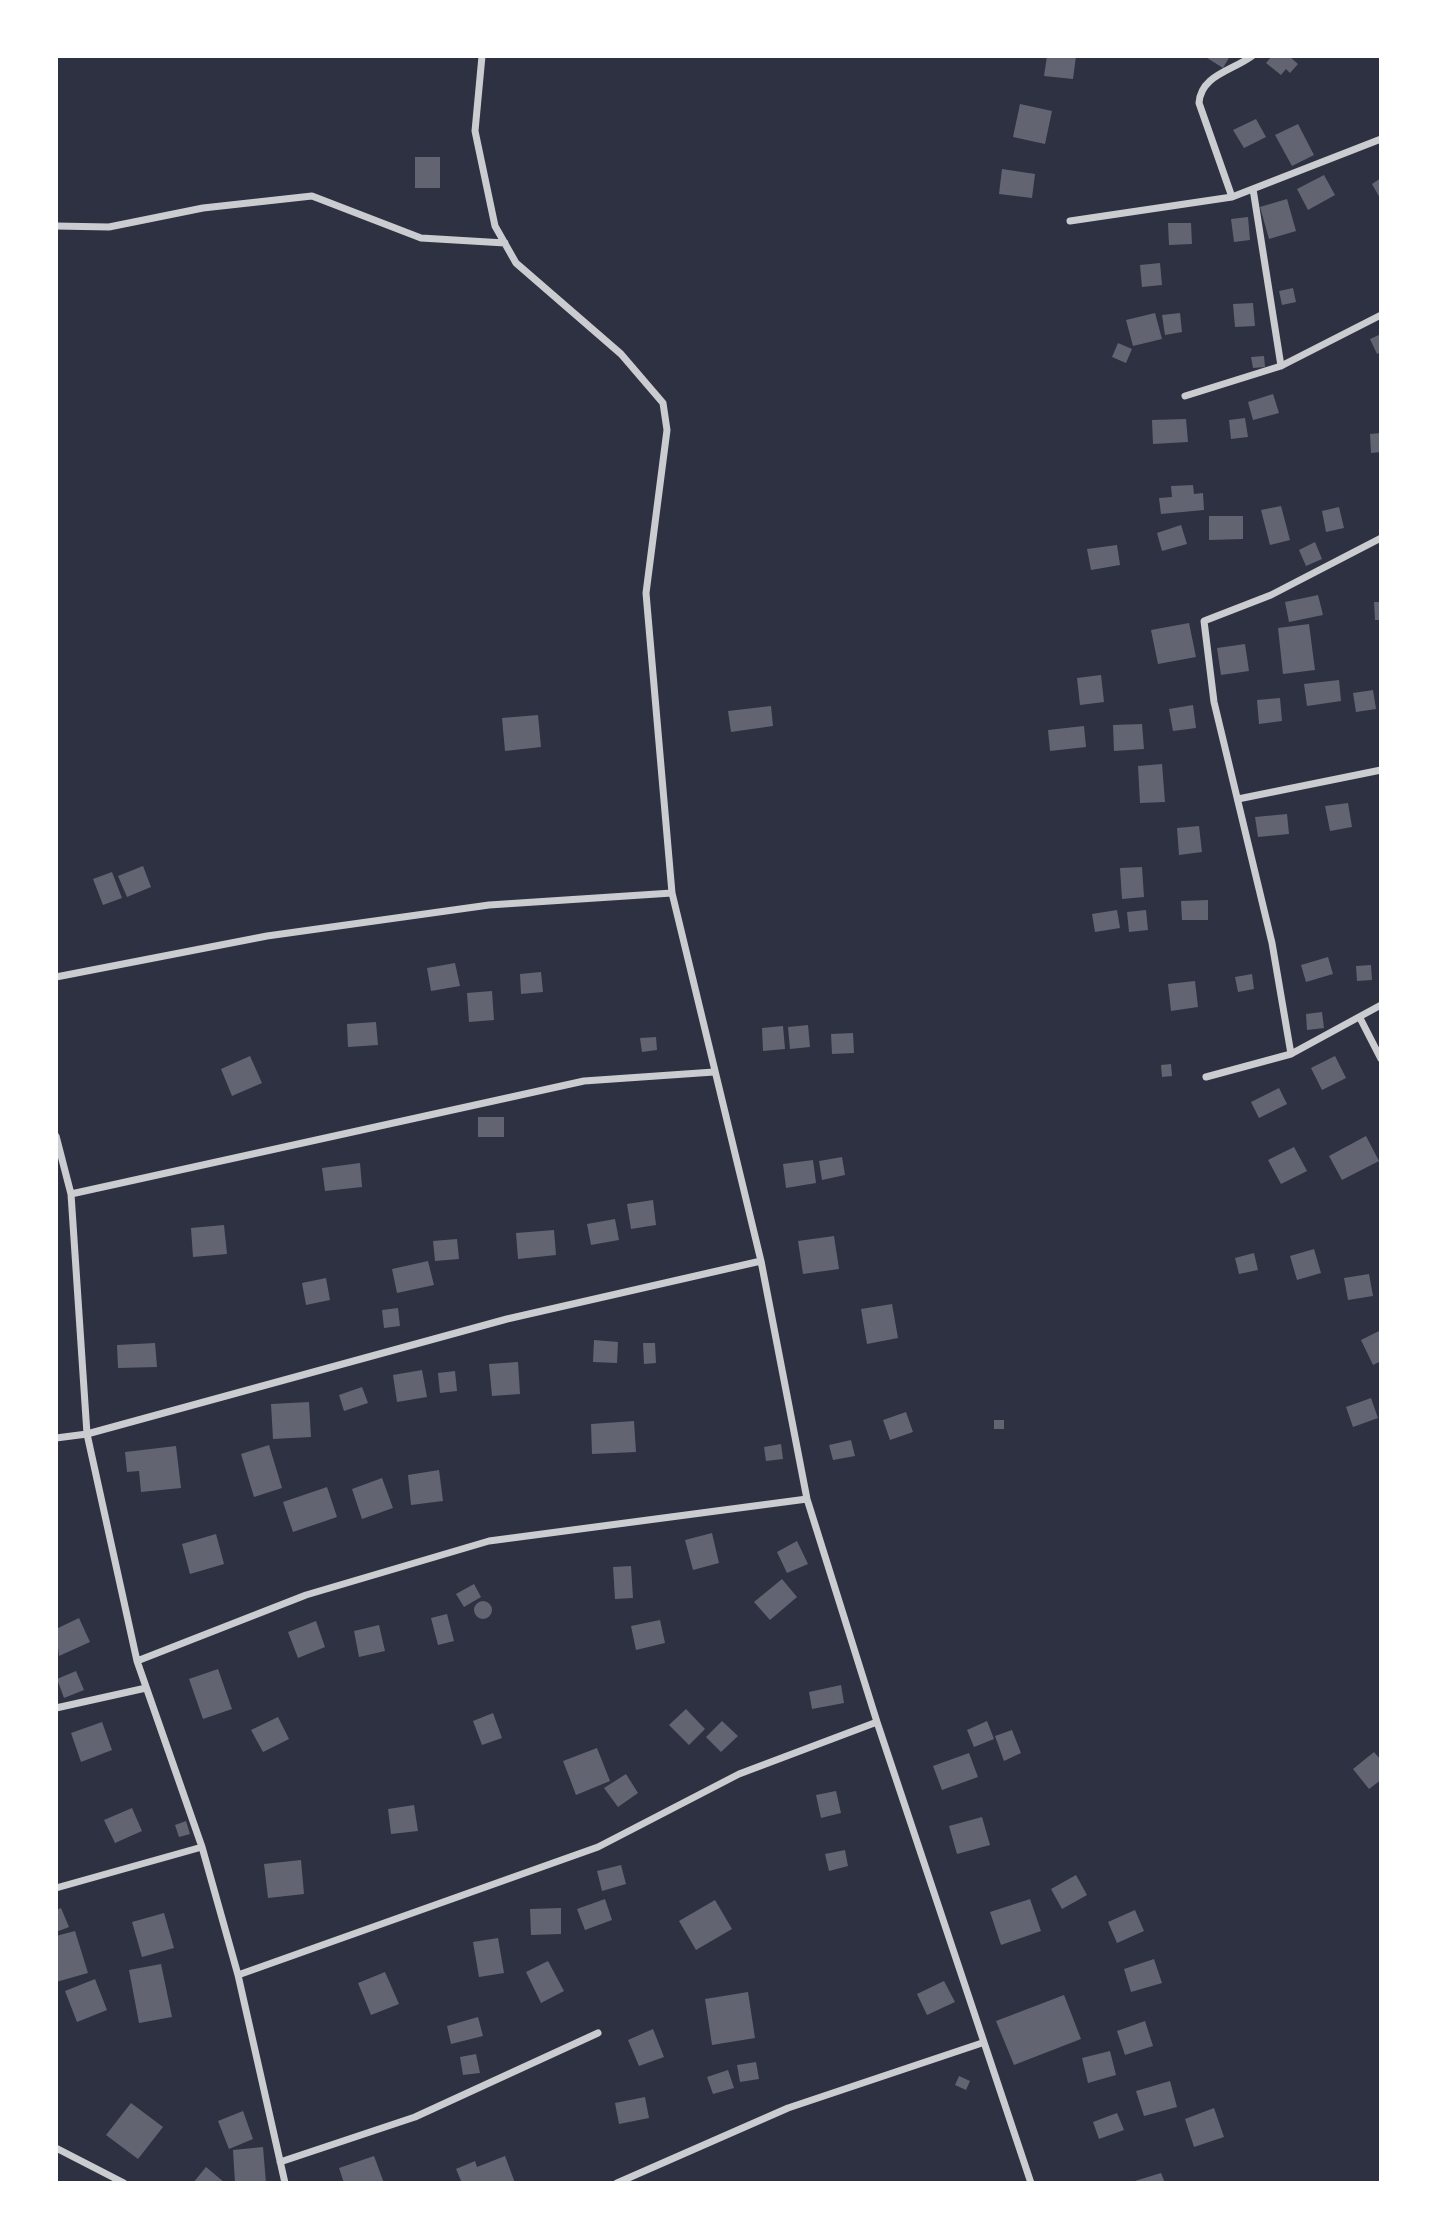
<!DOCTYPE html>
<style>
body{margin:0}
#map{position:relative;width:1437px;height:2239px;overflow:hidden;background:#2d3142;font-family:"Zilla Slab",serif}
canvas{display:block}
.frame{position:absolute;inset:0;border:58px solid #fff;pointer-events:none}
</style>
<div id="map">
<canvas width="1437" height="2239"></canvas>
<div class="frame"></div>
</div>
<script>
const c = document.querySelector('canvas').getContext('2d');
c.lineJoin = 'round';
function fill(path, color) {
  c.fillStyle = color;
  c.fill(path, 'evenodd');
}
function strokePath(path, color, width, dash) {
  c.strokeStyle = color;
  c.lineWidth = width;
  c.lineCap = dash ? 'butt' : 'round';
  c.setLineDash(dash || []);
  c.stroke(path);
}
fill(new Path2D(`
 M1047,56h29l-3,23 -29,-3z
 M1204,56h26l-7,12z
 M1272,56h17l9,8 -8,9 -4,-4 -5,6 -15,-12z
 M1020,104l32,7 -7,33 -32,-7z
 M1256,119l10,18 -22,11 -11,-18z
 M1298,124l16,31 -22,11 -17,-31z
 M415,157h25v31h-25z
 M1002,169l33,5 -3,24 -33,-4z
 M1324,175l11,20 -27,15 -11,-21z
 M1381,178v22l-9,-16z
 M1287,199l9,32 -27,8 -9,-32z
 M1248,217l2,23 -16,2 -3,-23z
 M1168,223h23l1,21 -23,1z
 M1160,263l2,22 -20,2 -2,-22z
 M1293,288l3,14 -14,3 -3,-14z
 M1253,303l2,23 -20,1 -2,-23z
 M1155,313l7,26 -29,7 -7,-26z
 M1180,313l2,19 -17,3 -3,-20z
 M1381,334v18l-4,2 -7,-15z
 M1118,343l14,6 -6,14 -14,-6z
 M1264,356l1,11 -12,1 -2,-11z
 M1273,394l6,19 -26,7 -5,-18z
 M1245,418l3,19 -17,2 -2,-19z
 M1186,419l2,23 -35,2 -1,-24z
 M1381,433v19l-10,1 -1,-19z
 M1193,485l1,9 9,-1 1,17 -43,4 -2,-16 13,-1 -1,-11z
 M1281,506l9,34 -20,5 -9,-35z
 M1339,507l5,21 -18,4 -4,-21z
 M1209,516h34v23l-34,1z
 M1181,525l6,19 -25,7 -5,-18z
 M1315,542l7,17 -16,7 -7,-16z
 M1117,545l3,20 -29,5 -4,-21z
 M1318,595l5,20 -34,7 -4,-20z
 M1374,602h7v18h-6z
 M1189,623l7,34 -38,7 -7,-34z
 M1309,624l6,46 -32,4 -5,-46z
 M1245,644l4,27 -28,4 -4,-27z
 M1101,675l3,27 -24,3 -3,-27z
 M1339,680l2,21 -34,5 -3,-22z
 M1373,690l3,19 -20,3 -3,-19z
 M1280,698l2,23 -23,3 -2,-24z
 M1193,705l3,23 -23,3 -4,-22z
 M771,706l2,20 -42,6 -3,-21z
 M538,715l3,32 -36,4 -3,-33z
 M1142,724l2,25 -30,2 -1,-26z
 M1084,726l2,21 -36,4 -2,-21z
 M1162,764l3,38 -25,1 -2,-37z
 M1348,803l4,24 -22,4 -5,-25z
 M1287,814l2,20 -31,3 -3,-20z
 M1199,826l3,26 -23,3 -2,-27z
 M143,866l8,21 -24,10 -9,-21z
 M1142,867l2,30 -22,2 -2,-31z
 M112,872l10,26 -19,7 -10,-26z
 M1208,900v20h-26l-1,-19z
 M1117,910l3,18 -25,4 -3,-18z
 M1146,910l2,20 -19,2 -2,-20z
 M1328,957l5,17 -27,8 -5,-17z
 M455,963l5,23 -29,5 -4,-23z
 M1371,965l1,15 -15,1 -1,-15z
 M541,972l2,20 -22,2 -1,-20z
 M1252,974l2,15 -16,3 -3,-15z
 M1195,981l3,26 -27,4 -3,-27z
 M492,991l2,29 -25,2 -2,-29z
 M1322,1012l2,16 -17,2 -1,-16z
 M376,1022l2,23 -30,2 -1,-23z
 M808,1025l2,22 -20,2 -2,-22z
 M783,1026l2,23 -22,2 -1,-23z
 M853,1033l1,20 -22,1 -1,-20z
 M656,1037l1,13 -15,2 -2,-14z
 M250,1056l12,27 -30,13 -11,-27z
 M1335,1056l11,22 -24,12 -11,-22z
 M1171,1064l1,12 -10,1 -1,-12z
 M1279,1088l8,16 -28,14 -8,-16z
 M478,1117h26v20h-26z
 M1366,1136l13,25 -37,19 -13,-24z
 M1294,1147l13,24 -26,13 -13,-24z
 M842,1157l3,18 -23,5 -3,-19z
 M813,1160l3,23 -30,5 -3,-24z
 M360,1163l2,24 -37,4 -3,-23z
 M653,1200l3,25 -25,4 -4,-25z
 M615,1219l4,21 -28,5 -4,-21z
 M224,1225l3,29 -34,3 -2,-29z
 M554,1230l2,25 -38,4 -2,-26z
 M834,1236l5,33 -36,5 -5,-33z
 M457,1239l2,20 -24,2 -2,-20z
 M1314,1249l7,24 -24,7 -7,-24z
 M1254,1253l4,17 -19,4 -4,-16z
 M428,1261l6,24 -37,8 -5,-24z
 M1369,1274l4,22 -25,4 -4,-22z
 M326,1278l4,22 -24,5 -4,-22z
 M892,1304l6,34 -31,6 -6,-35z
 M398,1308l2,18 -16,2 -2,-18z
 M1381,1330v31l-8,4 -12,-25z
 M594,1340l24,2 -1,21 -24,-1z
 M155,1343l2,24 -39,1 -1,-23z
 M643,1343h12l1,20 -12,1z
 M518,1362l2,32 -28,2 -3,-32z
 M422,1370l5,27 -30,5 -4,-27z
 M455,1371l2,20 -17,2 -2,-20z
 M362,1387l6,16 -24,8 -5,-16z
 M1371,1398l7,20 -25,9 -7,-20z
 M309,1402l2,35 -38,2 -2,-35z
 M906,1412l7,20 -23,8 -7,-20z
 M994,1420h10v9h-10z
 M634,1421l2,31 -44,2 -1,-30z
 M851,1440l4,16 -22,4 -4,-15z
 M781,1444l2,15 -17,2 -2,-14z
 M269,1445l13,43 -28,9 -13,-43z
 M176,1446l5,42 -40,4 -2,-21 -12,1 -2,-20z
 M439,1470l4,31 -32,4 -3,-30z
 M382,1478l11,30 -31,11 -10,-30z
 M327,1487l10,30 -44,15 -10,-30z
 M712,1533l7,30 -26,7 -8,-30z
 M216,1534l8,30 -34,10 -8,-30z
 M797,1541l11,23 -21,9 -10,-21z
 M631,1566l2,32 -18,1 -2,-32z
 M782,1579l15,18 -27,23 -16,-18z
 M474,1584l7,13 -17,10 -8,-13z
 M474 1610a9 9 0 1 1 18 0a9 9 0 1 1-18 0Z
 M447,1614l7,27 -16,4 -7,-27z
 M79,1618l11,24 -31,14 -3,-27z
 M660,1620l5,23 -29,7 -5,-24z
 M316,1621l9,26 -27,11 -10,-26z
 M379,1625l6,26 -26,6 -5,-26z
 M218,1669l14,40 -29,10 -14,-40z
 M76,1671l8,19 -20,8 -7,-19z
 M841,1685l3,18 -32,6 -3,-17z
 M686,1709l19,20 -16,16 -20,-20z
 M493,1713l9,25 -20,7 -9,-24z
 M278,1717l11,22 -26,13 -12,-22z
 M722,1721l16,15 -17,16 -15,-15z
 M987,1721l7,18 -20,8 -7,-17z
 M102,1722l10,28 -31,12 -10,-29z
 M1012,1730l9,23 -17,8 -9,-25z
 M597,1748l13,33 -34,14 -13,-34z
 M1374,1752l7,8v20l-12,9 -16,-20z
 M969,1753l9,24 -36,13 -9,-24z
 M626,1774l12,19 -20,14 -14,-19z
 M836,1791l5,22 -20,5 -5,-23z
 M414,1805l4,26 -27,3 -3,-25z
 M132,1808l10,23 -27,12 -11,-23z
 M982,1817l8,28 -33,9 -8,-28z
 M186,1821l4,13 -11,3 -4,-12z
 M845,1850l3,16 -19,5 -4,-17z
 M301,1860l3,34 -36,4 -4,-34z
 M621,1865l5,19 -24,7 -5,-20z
 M1076,1875l11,20 -25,14 -11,-20z
 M605,1899l7,21 -27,10 -8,-21z
 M1030,1899l11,32 -40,14 -11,-33z
 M715,1900l17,29 -36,21 -17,-29z
 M61,1908l8,19 -13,5v-22z
 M561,1908v26l-30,1 -1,-26z
 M1135,1910l9,21 -27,12 -9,-21z
 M164,1913l10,35 -32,9 -10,-35z
 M75,1931l13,42 -32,9v-46z
 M498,1938l6,35 -25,4 -6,-35z
 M1154,1959l8,24 -31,9 -7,-23z
 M548,1961l16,30 -23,12 -15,-31z
 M161,1964l11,53 -33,6 -10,-53z
 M385,1972l14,32 -28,11 -13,-32z
 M95,1979l12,31 -30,12 -12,-31z
 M944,1981l11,21 -28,13 -10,-21z
 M748,1992l7,46 -43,7 -7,-46z
 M1064,1995l17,44 -67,26 -18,-44z
 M478,2017l5,19 -32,8 -4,-18z
 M1145,2021l8,25 -28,9 -8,-24z
 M653,2029l11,28 -25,9 -11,-26z
 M1110,2051l6,24 -28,8 -6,-25z
 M476,2054l4,19 -17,2 -3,-18z
 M756,2062l3,17 -19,3 -3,-17z
 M728,2070l6,18 -21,6 -6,-17z
 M959,2076l11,5 -4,9 -11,-5z
 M1170,2081l7,26 -33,9 -8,-25z
 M645,2097l4,21 -30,6 -4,-21z
 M131,2103l32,24 -25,32 -32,-24z
 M1214,2108l10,29 -30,10 -9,-28z
 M243,2111l10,28 -24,10 -11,-28z
 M1117,2113l7,17 -25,9 -6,-17z
 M263,2147l3,36h-31l-2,-33z
 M374,2156l10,27h-40l-5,-15z
 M505,2156l10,27h-53l-6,-14 19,-8 2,6z
 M206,2167l19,16h-32z
 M1161,2173l4,10h-29l-1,-2z`), '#626471');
strokePath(new Path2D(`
 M482,56l-7,75 20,95 21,37 105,91 42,49 4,27 -21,163 26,300 89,368 46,238 70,223 154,461
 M1253,189l28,177
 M1232,197l-33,-94c2,-28 33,-32 53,-47
 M1070,221l162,-24 149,-58
 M56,226l53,1 94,-19 109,-12 109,42 84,5
 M1185,396l96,-30 100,-51
 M1238,799l143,-29
 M56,977l211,-41 222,-31 183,-12
 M1360,1018l21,41
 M1291,1054l-19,-111 -58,-241 -10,-81 67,-26 110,-57
 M1206,1077l85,-23 90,-49
 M56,1136l15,58 16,240 50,227 65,186 36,128 47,208
 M71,1194l513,-113 130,-9
 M56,1438l31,-4 420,-115 254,-58
 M137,1661l169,-66 183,-54 318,-42
 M56,1708l90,-20
 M56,1888l146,-41
 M238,1975l360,-128 141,-73 138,-52
 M56,2148l68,35
 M280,2162l135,-45 183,-84
 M617,2183l171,-75 194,-65`), '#caccd0', 7);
</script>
